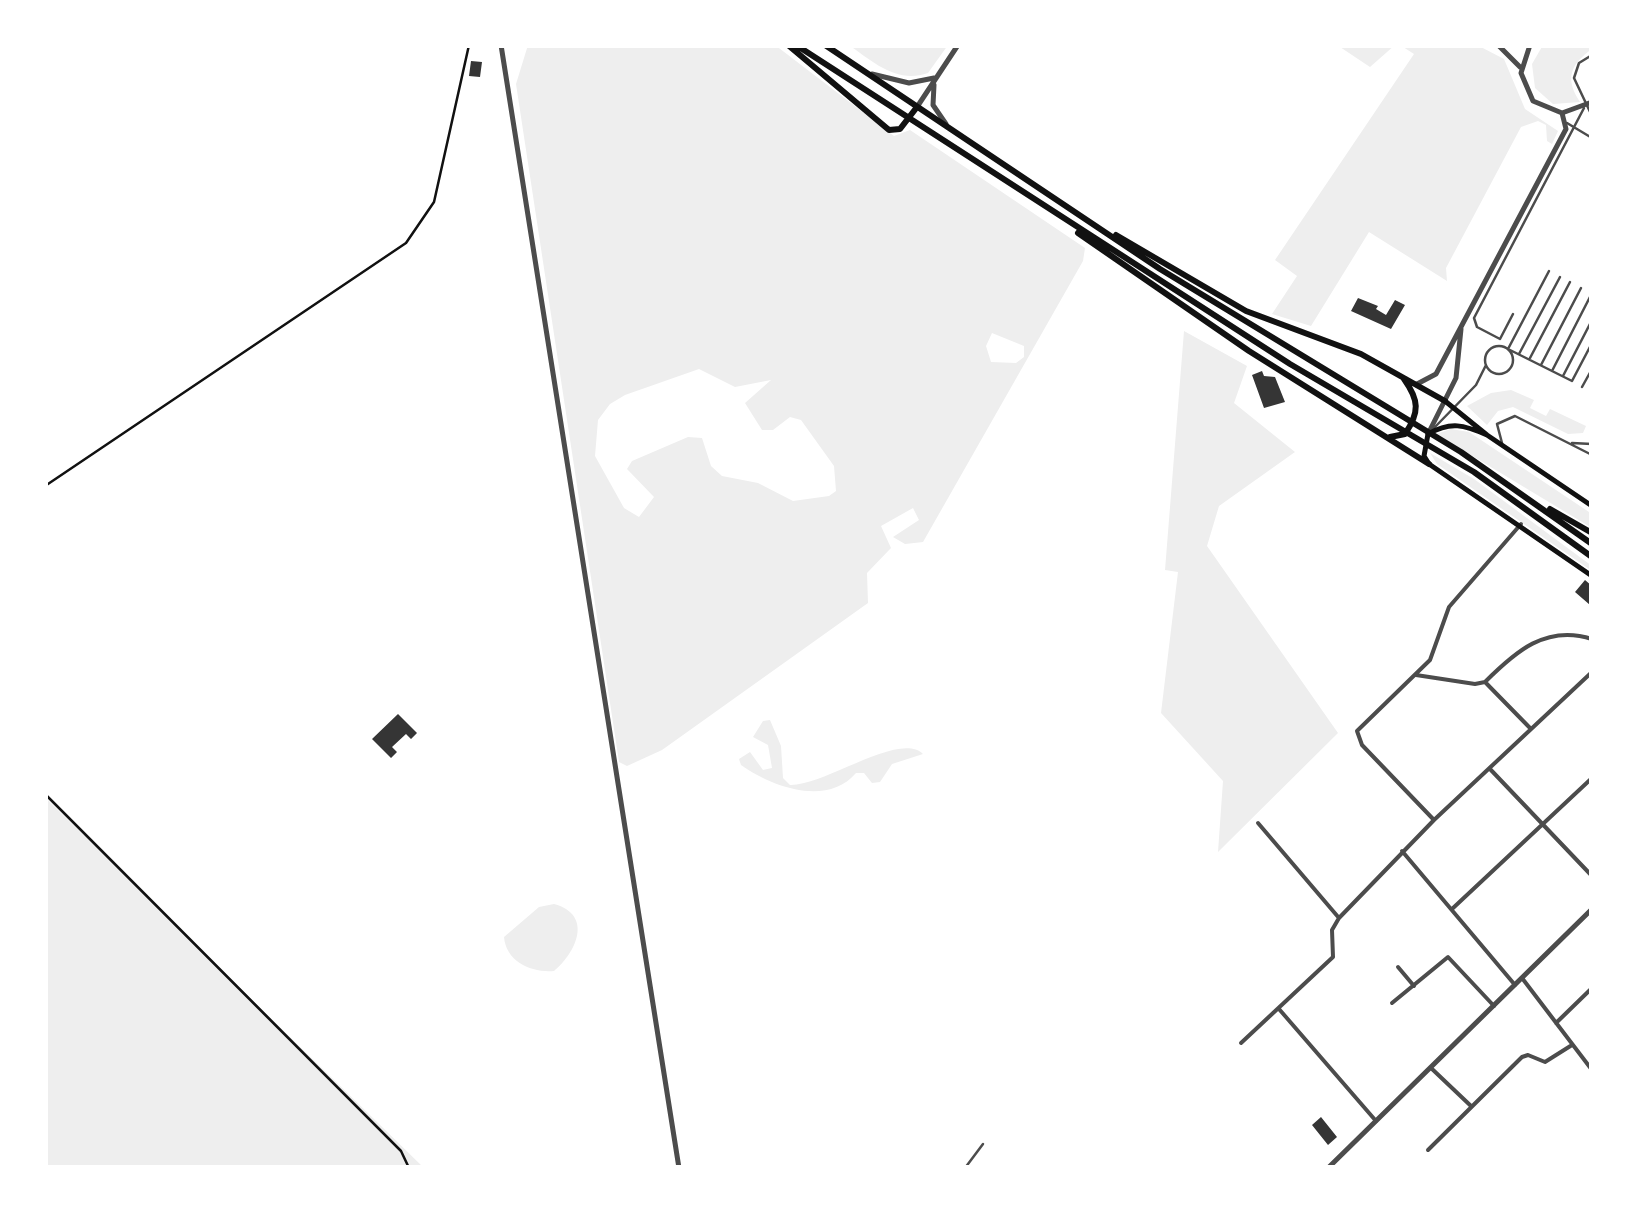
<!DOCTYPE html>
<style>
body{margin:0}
#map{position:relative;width:1637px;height:1213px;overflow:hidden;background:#fff;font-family:"Sofia Sans Condensed",sans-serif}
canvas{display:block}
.frame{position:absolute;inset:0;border:48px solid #fff;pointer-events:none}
</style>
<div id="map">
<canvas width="1637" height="1213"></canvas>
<div class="frame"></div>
</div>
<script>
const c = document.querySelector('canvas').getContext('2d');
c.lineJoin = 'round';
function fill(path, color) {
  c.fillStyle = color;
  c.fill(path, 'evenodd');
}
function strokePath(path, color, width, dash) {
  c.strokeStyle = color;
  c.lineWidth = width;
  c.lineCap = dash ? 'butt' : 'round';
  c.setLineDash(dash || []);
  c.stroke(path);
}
fill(new Path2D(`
 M528,45h247l119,91 16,-6 175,118 -2,13 -160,281 -18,2 -12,-7 26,-17 -6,-12 -32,18 10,22 -24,25 1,30 -206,147 -35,16 -8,-4 -103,-678zM992,333l32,13v11l-8,6 -25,-1 -5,-16zM699,369l36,18 36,-7 -26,23 17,27h11l17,-13 11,3 33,46 2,25 -7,5 -36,5 -35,-18 -36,-7 -11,-10 -9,-28 -14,-1 -56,24 -5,8 27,28 -15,20 -15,-9 -29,-52 3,-36 12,-16 15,-9z
 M849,45h99l-20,28c-31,11 -55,-11 -79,-28z
 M1337,45h58l-25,22z
 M1400,45h77l27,14 21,50 33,22 -6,13 -5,-3 -1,-16 -8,-4 -17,6 -75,141 1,13 -78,-49 -58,94 -39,-12 25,-38 -22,-16 139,-206z
 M1543,45h45l4,4c-21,15 -28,29 -12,53l-27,2 -18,-16 -3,-24z
 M1184,331l63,35 -13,37 61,49 -76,54 -12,40 131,187 -120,119 5,-71 -62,-68 17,-141 -13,-2z
 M1511,390l23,10 -4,8 16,8 4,-7 36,17 -3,7 -15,1 -55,-27 -15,4 -11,14 -20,-19 24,-13z
 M1451,429l18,3 123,82v14l-156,-94z
 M1430,453l44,26 118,87v5l-155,-107z
 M770,720l11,26 2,32 7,7c35,1 109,-54 133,-31l-31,10 -12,18 -8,1 -8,-10h-8c-29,34 -84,14 -115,-8l-2,-6 11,-7 13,18 9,-2 -4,-23 -15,-8 10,-16z
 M45,797l9,9 370,362h-379z
 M554,904c40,11 22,49 0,67 -22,2 -48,-9 -50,-34l35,-30z`), '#eee');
fill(new Path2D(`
 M471,61l11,1 -2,15 -11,-1z
 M1358,298l20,8 -2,3 10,6 9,-15 10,5 -14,24 -40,-18z
 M1262,371l2,5 11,1 10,25 -21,6 -12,-33z
 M1585,580l7,6 -2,19 -15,-13z
 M398,714l19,19 -6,6 -5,-5 -14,13 5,5 -6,6 -19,-19z
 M1321,1117l16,20 -9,8 -16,-20z`), '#353535');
strokePath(new Path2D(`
 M45,486l361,-243 28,-41 35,-157
 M45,794l356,357 8,17`), '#111', 2.5);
strokePath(new Path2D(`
 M1592,55l-13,8 -5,15 18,38
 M1567,123l25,15
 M1549,271l-41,78 64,32 20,-38
 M1513,314l-13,25 -23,-12 -3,-9 110,-210
 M1485 360a14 14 0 1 1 28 0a14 14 0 1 1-28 0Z
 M1519,354l41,-77
 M1530,358l40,-76
 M1541,365l40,-77
 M1552,371l40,-78
 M1563,376l29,-56
 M1582,387l10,-18
 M1434,428l42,-43 10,-20
 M1502,443l-5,-19 18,-8 77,39
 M1572,443l20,1
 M965,1168l18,-24`), '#4c4c4c', 2.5);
strokePath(new Path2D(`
 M1416,675l59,9 10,-2
 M1485,682c30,-30 61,-58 107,-43
 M1485,682l45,46
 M1490,769l102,107
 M1434,820l-72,-75 -5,-14 73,-71 19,-53 72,-83
 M1258,823l81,95
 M1402,851l113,134
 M1452,909l140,-131
 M1398,967l16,19
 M1522,978l70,92
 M1392,1003l56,-46 46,49
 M1279,1009l97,112
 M1556,1023l36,-35
 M1241,1043l92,-86 -1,-27 7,-12 95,-98 158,-148
 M1431,1068l40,38
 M1428,1150l94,-93 6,-2 17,7 27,-17
 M1555,1168l1,-1`), '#4c4c4c', 4);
strokePath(new Path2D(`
 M501,45l178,1123
 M1498,45l22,22
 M1530,45l-9,28 12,28 29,12 30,-11
 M872,74l37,9 25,-5
 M934,85l-1,20 13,19
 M917,107l41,-62
 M1417,384l19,-10 130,-245 -4,-16
 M1428,434l28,-56 5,-49
 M1328,1168l264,-259`), '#4c4c4c', 5);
strokePath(new Path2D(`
 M1445,401l42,34 105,71
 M1487,435c-23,-10 -36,-14 -59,-1l-4,22 5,8 163,112`), '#111', 5);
strokePath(new Path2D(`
 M788,45l101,85 11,-1 17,-22
 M796,45l494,319 184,108 118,85
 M825,45l335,224 301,183 131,92
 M1078,233l171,118 180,113
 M1116,235l130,76 115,43 84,47
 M1390,437l15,-3c15,-22 14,-34 -1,-55
 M1550,509l42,24`), '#111', 6);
</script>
